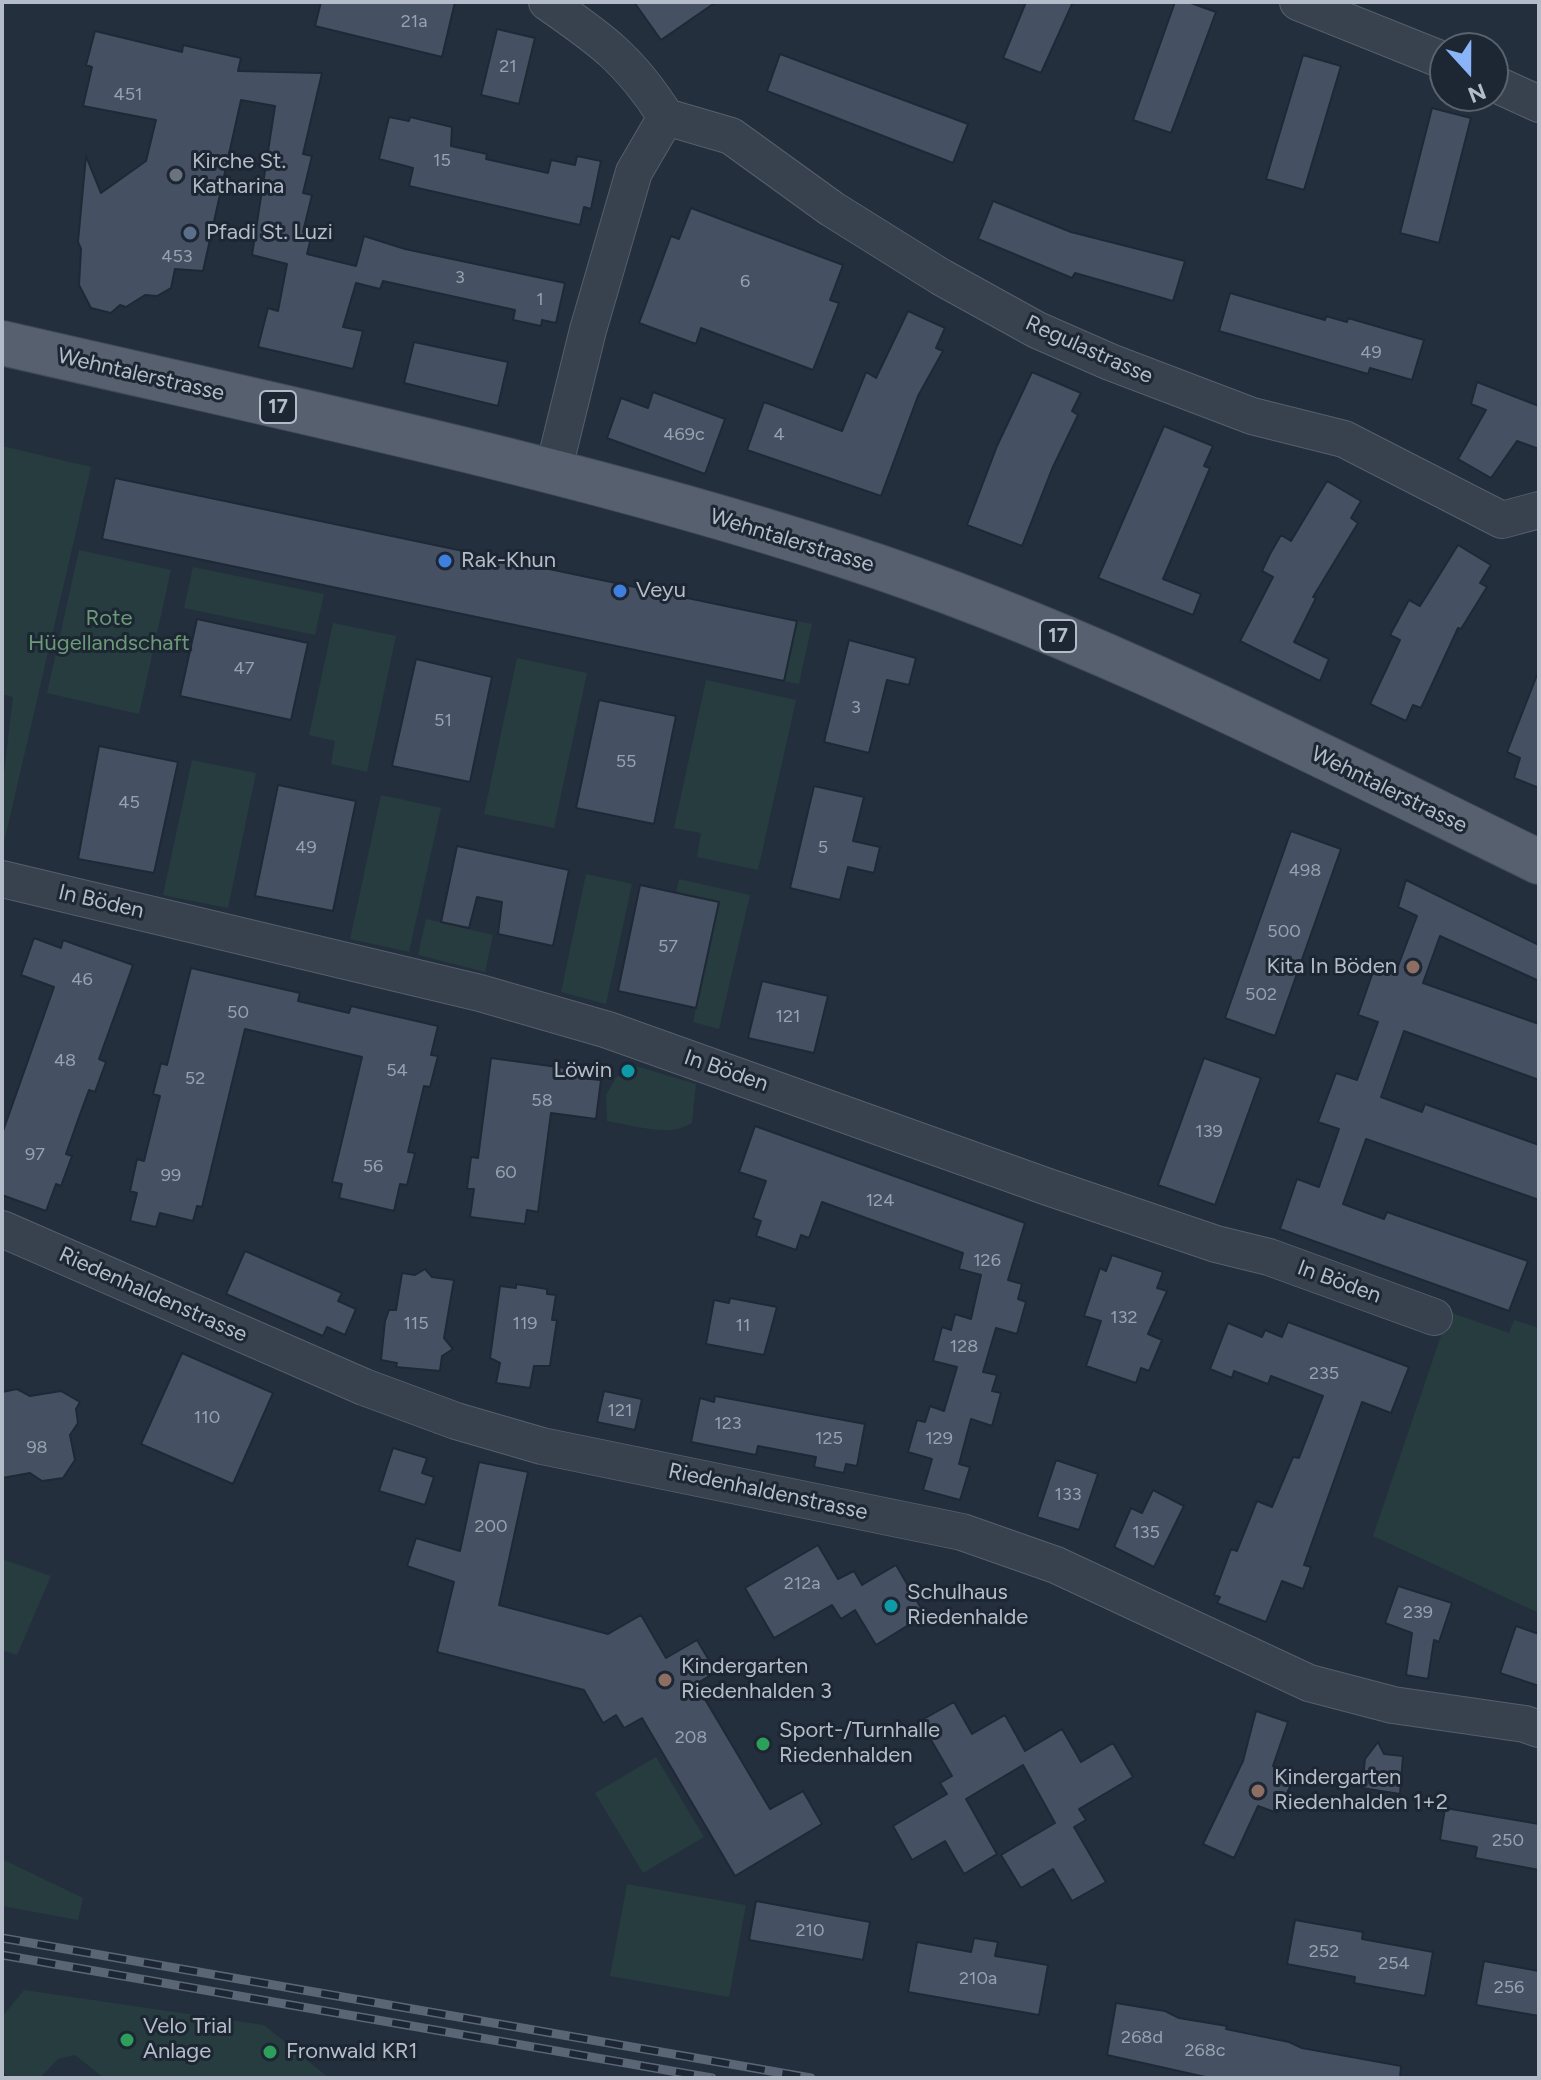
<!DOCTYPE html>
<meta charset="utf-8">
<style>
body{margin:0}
#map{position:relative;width:1541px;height:2080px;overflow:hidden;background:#242f3e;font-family:Figtree,sans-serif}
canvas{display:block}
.frame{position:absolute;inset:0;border:4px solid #b4bcc9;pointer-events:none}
.north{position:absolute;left:1429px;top:32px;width:80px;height:80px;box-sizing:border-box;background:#1d2633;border:2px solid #59626f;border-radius:50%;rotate:159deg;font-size:22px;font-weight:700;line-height:32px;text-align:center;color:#b4bcc9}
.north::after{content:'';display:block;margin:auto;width:28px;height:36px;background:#8ab4f8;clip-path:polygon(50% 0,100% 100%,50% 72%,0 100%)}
</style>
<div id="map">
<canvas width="1541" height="2080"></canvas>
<div class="frame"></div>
<div class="north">N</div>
</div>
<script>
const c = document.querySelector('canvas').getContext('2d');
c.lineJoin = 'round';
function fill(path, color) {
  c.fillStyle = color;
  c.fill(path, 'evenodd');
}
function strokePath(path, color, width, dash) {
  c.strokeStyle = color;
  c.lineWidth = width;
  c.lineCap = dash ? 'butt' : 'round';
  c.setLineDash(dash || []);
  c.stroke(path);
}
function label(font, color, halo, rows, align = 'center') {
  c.font = font + ' Figtree,sans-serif';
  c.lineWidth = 6;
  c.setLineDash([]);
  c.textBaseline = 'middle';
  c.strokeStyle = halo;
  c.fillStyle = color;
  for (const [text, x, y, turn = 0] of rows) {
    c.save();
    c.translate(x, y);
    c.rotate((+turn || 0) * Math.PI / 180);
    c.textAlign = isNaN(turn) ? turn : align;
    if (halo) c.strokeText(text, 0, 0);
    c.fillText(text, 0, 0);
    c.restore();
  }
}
fill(new Path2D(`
 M2,446l89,21 -89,384v-61l11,-93 -11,-3z
 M79,550l92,20 -32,144 -92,-21z
 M193,567l131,27 -9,41 -131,-27z
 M797,621l15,3 -13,60 -15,-3z
 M333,623l63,13 -29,136 -36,-8 4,-23 -26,-6z
 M517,658l70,15 -33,155 -70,-14z
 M706,680l90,20 -38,170 -61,-13 4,-24 -27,-5z
 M192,760l64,13 -28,135 -65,-13z
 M381,795l60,13 -32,144 -59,-13z
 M586,874l46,10 -26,120 -45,-12z
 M679,879l71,16 -31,134 -26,-7 26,-120 -43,-9z
 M426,919l67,16 -8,37 -67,-17z
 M636,1066l60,18 -4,39c-23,15 -59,2 -85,-2l-1,-26 11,-19 14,3z
 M1449,1312l60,21 5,-13 25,8v285l-166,-77z
 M2,1559l49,17 -34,79 -15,-5z
 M656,1757l48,80 -61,36 -48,-80z
 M2,1859l81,39 -5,22 -76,-14z
 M627,1884l119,21 -17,92 -119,-21z
 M24,1990l240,35 65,53h-225l-29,-23 -17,4 -18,19h-30l-8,-7v-54z`), '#263c3f');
const building = new Path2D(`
 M321,2h134l-13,55 -127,-31z
 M634,2h82l-55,38z
 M1026,2h47l-32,71 -38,-15z
 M1175,2h13l28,10 -45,121 -38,-13z
 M497,29l38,9 -16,66 -38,-9z
 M95,31l87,21 1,-7 58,13 -3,13 84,2 -19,81 9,2 -9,37 9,2 -9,37 9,2 -5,20 49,12 8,-30 41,13 160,34 -9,40 -14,-3 -1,6 -28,-6 2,-10 -132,-29 -3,8 -24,-6 -13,44 20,4 -10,38 -95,-22 10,-39 10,3 9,-47 -35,-9 23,-149 -34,-6 -38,171 -28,-2 -4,19 -14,8 -12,-1 -19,12 -6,-2 -9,8 -20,-5 -12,-23 2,-36 -3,-7 8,-86 15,37 45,-32 10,-41 -73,-14 9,-39 -6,-2z
 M780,54l188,70 -15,39 -186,-72z
 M1303,55l38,11 -37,124 -38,-11z
 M1432,108l39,10 -32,125 -39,-10z
 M389,117l20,4 1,-4 42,10 -1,19 36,8 -1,5 62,14 3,-13 24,5 2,-9 24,5 -10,48 -7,-2 -4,18 -171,-39 4,-18 -34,-9z
 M993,201l78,31 114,29 -12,40 -98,-28 -3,5 -94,-39z
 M691,208l152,57 -13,35 9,3 -26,67 -112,-42 -5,16 -57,-21 32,-87 8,3z
 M1230,293l95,27 1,-4 21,6 1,-4 76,22 -12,40 -42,-12 -2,6 -149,-43z
 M908,311l37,17 -9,20 7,3 -25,45 -37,100 -134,-46 17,-48 78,29 24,-59 10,6z
 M414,342l94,20 -10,44 -94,-23z
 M1032,372l49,21 -9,18 6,4 -26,54 -30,77 -55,-21 30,-79z
 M1477,382l62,24v43l-22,-8 -26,37 -33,-19 28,-49 -15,-6z
 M653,392l72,27 -20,55 -98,-36 14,-40 27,10z
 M1164,426l49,20 -9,20 6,2 -47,111 38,15 -8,21 -95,-37z
 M115,478l682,143 -13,60 -682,-142z
 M1327,481l34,20 -10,17 7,5 -45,74 3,1 -22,44 35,17 -9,22 -80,-40 33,-64 -11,-6 8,-17 11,-19 10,6z
 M1458,545l33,20 -11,18 7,4 -26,42 -3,-1 -37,80 -8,-3 -7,16 -36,-17 30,-64 -10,-5 19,-35 11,6z
 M197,619l111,24 -17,77 -111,-24z
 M849,640l67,18 -7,27 -22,-5 -18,73 -45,-11z
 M416,659l76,18 -22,105 -78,-16z
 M1537,675h2v113l-25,-10 6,-20 -13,-6z
 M599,700l77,16 -22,108 -78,-16z
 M99,746l79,16 -24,111 -76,-14z
 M278,785l78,16 -23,110 -78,-15z
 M814,786l50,11 -11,44 27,6 -6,26 -26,-6 -8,33 -50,-12z
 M1291,831l50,18 -66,187 -50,-18z
 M457,846l112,24 -16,76 -55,-12 4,-32 -25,-5 -8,31 -28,-6z
 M1406,880l133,65v36l-99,-45 -17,47 116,41v56l-135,-49 -23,66 41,15 3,-8 114,41v55l-173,-61 -23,65 41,15 3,-7 141,49 -19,50 -229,-82 17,-50 22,8 20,-58 -21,-7 18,-49 21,7 21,-58 -20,-7 17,-49 20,8 22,-58 -19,-9z
 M640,885l79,17 -23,106 -78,-17z
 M34,938l27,10 2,-8 70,25 -34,94 7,3 -11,30 -6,-2 -10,27 -13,37 6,2 -11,30 -5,-2 -10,27 -44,-16v-61l52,-147 -33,-12z
 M191,968l109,25 -2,8 51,12 2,-7 87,20 -7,29 7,1 -8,31 -6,-1 -16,66 7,1 -8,32 -7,-1 -6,27 -55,-13 3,-14 -10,-2 30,-125 -117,-28 -43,178 -5,-1 -4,15 -33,-8 -4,14 -26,-6 7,-28 -7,-2 7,-32 7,2 16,-65 -7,-2 8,-31 6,2z
 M762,981l66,15 -14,57 -66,-15z
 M491,1058l89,12 -1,8 22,2 -5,39 -45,-6 -13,99 -11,-2 -2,14 -55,-7 4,-28h-7l4,-32 7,1z
 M1204,1058l57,20 -46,127 -57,-20z
 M755,1126l270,97 -17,57 14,4 -4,15 8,3 -9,32 -21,-6 -13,44 14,3 -5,16 9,2 -9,33 -21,-7 -12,45 11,3 -10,33 -37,-10 9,-31 -24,-7 9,-32 8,2 5,-16 14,5 13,-44 -24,-6 9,-34 9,3 4,-16 16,5 10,-44 -22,-6 4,-16 -141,-51 -13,36 -8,-3 -5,15 -40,-14 5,-15 -8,-3 13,-37 -27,-9z
 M245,1251l97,42 -4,8 18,8 -11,26 -18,-8 -4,9 -97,-42z
 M1112,1255l51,17 -6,16 10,3 -19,43 14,6 -13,31 -8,-3 -5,15 -50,-17 15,-45 -17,-5 16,-48 6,3z
 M425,1269l7,8 22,3 -10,58 9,11 -11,7 -2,15 -44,-4 1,-4 -16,-3 4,-39 4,-11h7l6,-37 13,2z
 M516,1284l31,5v5l9,1 -4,25h5l-7,46h-16l-4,22 -34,-5 4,-20 -10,-5 10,-72 16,2z
 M730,1298l47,9 -13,48 -58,-11 8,-44 15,3z
 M1288,1322l121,45 -18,46 -29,-11 -58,163 7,2 -8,22 -21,-8 -16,41 -49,-19 3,-6 -6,-2 17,-46 6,2 20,-50 15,6 21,-50 6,1 24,-62 -52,-20 -3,8 -34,-13 -2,7 -22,-9 18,-46 34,14 3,-7 17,7z
 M182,1353l91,40 -40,91 -92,-40z
 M17,1389l13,7 31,-5 19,11 -4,7 2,14 -8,12 5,25 -12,18 -21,3 -12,-8 -28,5v-86z
 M604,1391l38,8 -7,31 -38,-8z
 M715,1396l150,28 -8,42 -11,-2 -2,9 -30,-6 2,-10 -58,-11 -2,9 -65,-13 9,-44 14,4z
 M393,1448l34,10 -5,15 12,4 -9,28 -46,-14z
 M1056,1460l42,14 -19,56 -42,-13z
 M479,1462l49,10 -29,133 109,29 33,-19 25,43 31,-18 19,32 -20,12 74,125 33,-18 19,33 -87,52 -93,-158 -18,10 -8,-13 -13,8 -19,-33 -147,-38 17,-70 -47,-16 9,-28 44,13z
 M1153,1490l31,16 -30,61 -40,-20 17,-39 11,5z
 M818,1545l20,34 16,-8 8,14 34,-20 29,50 -49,30 -21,-35 -14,9 -9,-14 -58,33 -29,-50z
 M1398,1586l54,17 -13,39 -5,-2 -6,39 -22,-4 6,-42 -27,-10z
 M1516,1626l23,8v52l-39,-13z
 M954,1702l18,32 33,-19 20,36 37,-22 19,33 32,-19 20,34 -54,32 7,11 -12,7 32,55 -34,19 -19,-32 -32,19 -20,-33 54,-32 -32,-58 -57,34 31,55 -33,20 -19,-33 -33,19 -19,-34 54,-32 -7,-11 12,-7 -32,-55z
 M1256,1711l32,11 -15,44 22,11 -18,36 -19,-7 -24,52 -31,-14 40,-83z
 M1378,1742l6,12 19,2 -3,38 -38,-6 3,-29z
 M1445,1808l94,16v46l-64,-12 2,-11 -37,-7z
 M756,1901l114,21 -7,38 -114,-20z
 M1295,1920l68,12 -1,7 71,13 -8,44 -71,-13 1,-6 -68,-13z
 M974,1938l24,4 -3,14 53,9 -9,50 -131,-23 9,-50 54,10z
 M1484,1961l55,10v45l-63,-11z
 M1116,2003l49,8 14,7 48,8 -1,3 63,13 13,6 99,18 -1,12h-190l-103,-23z`);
fill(building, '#455162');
strokePath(building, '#1f2835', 2);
const minor = new Path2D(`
 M547,2c55,38 83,58 119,115l65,19 101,73 109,68 96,53 73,32 142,54 92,23 158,81 37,-10
 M1298,2l147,59
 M1493,83l46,21
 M553,472l35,-142 46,-158 32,-55
 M2,879l478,114 128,37 440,157 168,57 53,13 165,60
 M2,1229l362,158 92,34 86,25 420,86 94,33 253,118 84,22 132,19 14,5`);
const major = new Path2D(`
 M2,343c281,65 566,123 841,212 242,78 468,196 696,307`);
strokePath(minor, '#565f6c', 38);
strokePath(major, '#414a57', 46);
strokePath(minor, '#38414e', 36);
strokePath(major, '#56606e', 44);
const rail = new Path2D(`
 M2,1938l809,140
 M2,1955l710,123`);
strokePath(rail, '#5a6575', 9);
strokePath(rail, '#1d2633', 6, [18]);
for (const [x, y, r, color] of [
 [176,175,8,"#6b7280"],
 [190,233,8,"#5c6f8a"],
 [445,561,8,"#3f7fe0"],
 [620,591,8,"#3f7fe0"],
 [1413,967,8,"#8d6e63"],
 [628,1071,8,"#0f9aa8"],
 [891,1606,8,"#0f9aa8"],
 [665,1680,8,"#8d6e63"],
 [763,1744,8,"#2e9e5b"],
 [1258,1791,8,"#8d6e63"],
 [127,2040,8,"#2e9e5b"],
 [270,2052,8,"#2e9e5b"]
]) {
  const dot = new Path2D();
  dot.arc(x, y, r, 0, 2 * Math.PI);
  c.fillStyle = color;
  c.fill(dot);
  strokePath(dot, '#1d2633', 3);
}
label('18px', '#98a1af', null, [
 ["21a",414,22],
 ["21",508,67],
 ["451",128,95],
 ["15",442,161],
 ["453",177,257],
 ["3",460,278],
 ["6",745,282],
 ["1",540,300],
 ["49",1371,353],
 ["469c",684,435],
 ["4",779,435],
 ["47",244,669],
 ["3",856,708],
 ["51",443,721],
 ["55",626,762],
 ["45",129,803],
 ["49",306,848],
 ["5",823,848],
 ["498",1305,871],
 ["500",1284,932],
 ["57",668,947],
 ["46",82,980],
 ["502",1261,995],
 ["50",238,1013],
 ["121",788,1017],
 ["48",65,1061],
 ["54",397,1071],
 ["52",195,1079],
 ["58",542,1101],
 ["139",1209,1132],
 ["97",35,1155],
 ["56",373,1167],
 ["60",506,1173],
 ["99",171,1176],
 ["124",880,1201],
 ["126",987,1261],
 ["132",1124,1318],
 ["115",416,1324],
 ["119",525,1324],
 ["11",743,1326],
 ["128",964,1347],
 ["235",1324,1374],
 ["121",620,1411],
 ["110",207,1418],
 ["123",728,1424],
 ["125",829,1439],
 ["129",939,1439],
 ["98",37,1448],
 ["133",1068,1495],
 ["200",491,1527],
 ["135",1146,1533],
 ["212a",802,1584],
 ["239",1418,1613],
 ["208",691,1738],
 ["250",1508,1841],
 ["210",810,1931],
 ["252",1324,1952],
 ["254",1394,1964],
 ["210a",978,1979],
 ["256",1509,1988],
 ["268d",1142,2038],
 ["268c",1205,2051]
]);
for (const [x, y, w] of [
 [278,407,36],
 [1058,636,36]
]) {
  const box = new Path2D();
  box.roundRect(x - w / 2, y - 16, w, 32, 6);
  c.fillStyle = '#1d2633';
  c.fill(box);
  strokePath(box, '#b4bcc9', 2);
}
label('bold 20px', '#b4bcc9', null, [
 ["17",278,407],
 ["17",1058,636]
]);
label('22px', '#b4bcc9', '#1d2633', [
 ["Kirche St.",192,162],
 ["Katharina",192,187],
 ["Pfadi St. Luzi",206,233],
 ["Rak-Khun",461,561],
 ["Veyu",636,591],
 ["Kita In Böden",1397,967,"right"],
 ["Löwin",612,1071,"right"],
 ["Schulhaus",907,1593],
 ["Riedenhalde",907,1618],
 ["Kindergarten",681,1667],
 ["Riedenhalden 3",681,1692],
 ["Sport-/Turnhalle",779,1731],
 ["Riedenhalden",779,1756],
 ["Kindergarten",1274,1778],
 ["Riedenhalden 1+2",1274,1803],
 ["Velo Trial",143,2027],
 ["Anlage",143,2052],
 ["Fronwald KR1",286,2052]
], 'left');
label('22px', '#b4bcc9', '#1d2633', [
 ["Regulastrasse",1089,350,24],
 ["Wehntalerstrasse",141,375,13],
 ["Wehntalerstrasse",792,541,17],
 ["Wehntalerstrasse",1389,790,26],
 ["In Böden",101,902,13],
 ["In Böden",726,1071,19],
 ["In Böden",1339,1282,20],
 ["Riedenhaldenstrasse",153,1295,24],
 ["Riedenhaldenstrasse",768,1492,12]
]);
label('22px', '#6b9a76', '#1d2633', [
 ["Rote",109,619],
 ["Hügellandschaft",109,644]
]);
</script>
